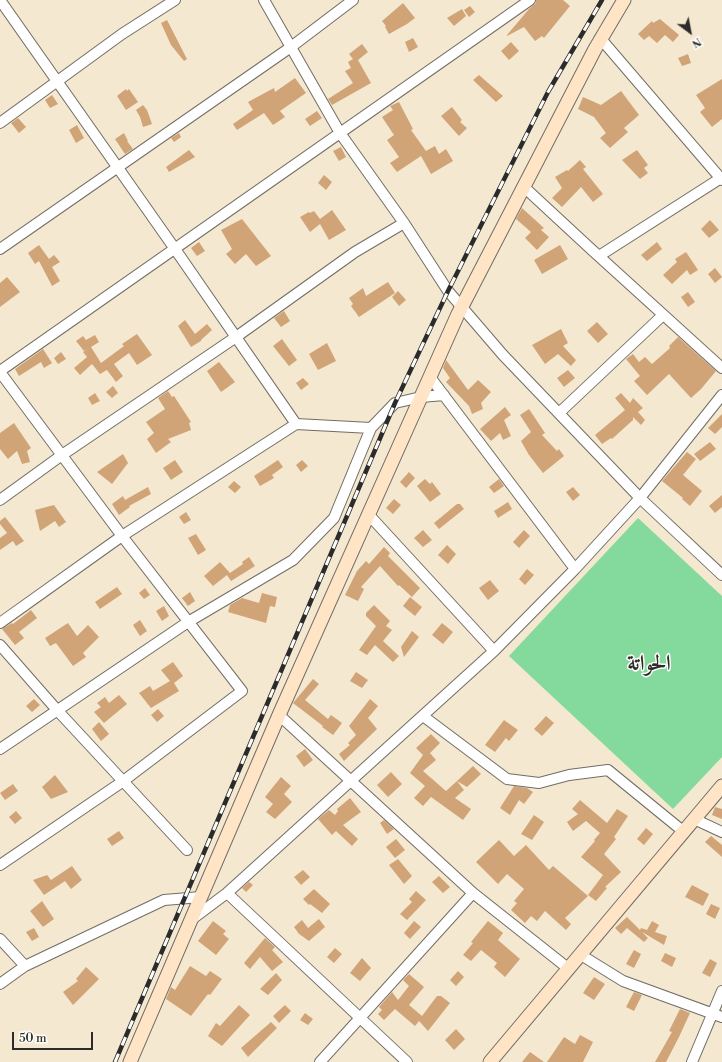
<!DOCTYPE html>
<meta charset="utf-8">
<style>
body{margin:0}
#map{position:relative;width:722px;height:1062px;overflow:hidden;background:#f4e8d0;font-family:"Libre Bodoni",serif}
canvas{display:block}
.north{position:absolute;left:670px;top:12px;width:40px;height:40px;-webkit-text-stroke:3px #fdfcf7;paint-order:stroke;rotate:148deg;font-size:11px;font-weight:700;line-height:16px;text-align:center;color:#2b2b2b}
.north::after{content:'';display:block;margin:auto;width:14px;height:18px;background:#2b2b2b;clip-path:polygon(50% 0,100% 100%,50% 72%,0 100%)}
.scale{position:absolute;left:12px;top:1032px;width:81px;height:18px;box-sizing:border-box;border:2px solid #2b2b2b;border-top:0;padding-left:5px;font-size:12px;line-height:14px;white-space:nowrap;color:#2b2b2b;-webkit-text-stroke:3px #fdfcf7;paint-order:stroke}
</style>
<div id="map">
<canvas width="722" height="1062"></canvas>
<div class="north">N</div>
<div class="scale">50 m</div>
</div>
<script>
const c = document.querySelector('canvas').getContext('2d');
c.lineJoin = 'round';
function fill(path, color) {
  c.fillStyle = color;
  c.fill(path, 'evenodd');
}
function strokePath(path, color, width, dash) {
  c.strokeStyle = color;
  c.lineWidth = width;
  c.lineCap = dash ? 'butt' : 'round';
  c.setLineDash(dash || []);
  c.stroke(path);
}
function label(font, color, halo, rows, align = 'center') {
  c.font = font + ' "Libre Bodoni",Amiri,serif';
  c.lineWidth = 3;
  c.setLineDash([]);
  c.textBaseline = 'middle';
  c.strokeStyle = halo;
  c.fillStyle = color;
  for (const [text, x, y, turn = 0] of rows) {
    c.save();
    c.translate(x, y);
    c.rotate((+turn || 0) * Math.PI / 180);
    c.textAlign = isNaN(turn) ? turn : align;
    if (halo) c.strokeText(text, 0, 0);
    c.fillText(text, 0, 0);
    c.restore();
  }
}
fill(new Path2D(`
 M638,518l84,78v161l-49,52 -164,-153z`), '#84d99d');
fill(new Path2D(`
 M536,0h27l7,6 -26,32 -2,-2 -7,5 -11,-14 -17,9v-1l22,-26 7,-6z
 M403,3l12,15 -8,6 -18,10 -4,-7 1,-1 -4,-5z
 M470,6l5,6 -6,5 -5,-7z
 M462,9l4,7 -12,10 -7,-8z
 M660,19l19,16 -6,7 -8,-7 -8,8 -8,-7 -5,4 -6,-6 14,-13 1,2z
 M167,20l20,39 -3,2 -13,-16 -10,-22z
 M413,38l5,9 -9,5 -4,-10z
 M511,42l8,9 -10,9 -8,-9z
 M362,44l6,8 -10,8 13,23 -39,22 -4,-6 25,-16 -8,-12 6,-3 -3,-6 5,-3 -4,-5z
 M688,54l3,9 -9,3 -4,-8z
 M479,75l24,21 -7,6 -23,-22z
 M295,78l11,15 -26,18 5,6 -12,8 -9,-12 -27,17 -4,-6 20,-14 -5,-8 26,-14 1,4z
 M722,79v40l-10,8 -12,-15 5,-4 -9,-13z
 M126,89l1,2 2,-2 9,13 -12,8 -9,-14z
 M621,91l18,24 -15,13 4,4 -18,16 -10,-10 6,-5 -12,-16 -16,-8 5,-12 18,8z
 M52,95l6,9 -8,4 -5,-8z
 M399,102l14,27 -2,1 15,21 9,-5 4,8 7,-5 7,12 -22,13 -10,-18 -24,16 -7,-9 9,-6 -12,-17 7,-5 -12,-18 11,-7 -3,-4z
 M143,105l4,5 5,14 -9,3 -3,-10 -4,-7z
 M452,107l10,13 -2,2 7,6 -8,8 -18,-20z
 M317,111l5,7 -12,8 -5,-7z
 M18,118l8,9 -7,6 -8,-10z
 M77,125l7,13 -8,5 -7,-13z
 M124,133l4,8h-1l6,8 -8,5 -10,-15z
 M179,133l2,4 -7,5 -3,-4z
 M341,147l5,10 -7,4 -6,-10z
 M189,150l6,7 -26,15 -3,-5z
 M637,150l11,15 -4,3 4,5 -8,6 -18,-19z
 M580,160l6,7 -3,2 20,25 -10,8 -12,-15 -19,20 -10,-9 10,-10 -7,-11 12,-7 1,1z
 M324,175l8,7 -6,8 -8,-7z
 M522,208l22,20 -3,2 8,7 -12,13 -12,-12 6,-6 -15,-13z
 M332,210l14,20 -17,10 -9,-16 -10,8 -10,-15 9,-5 1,1 4,-2 6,8z
 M242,219l29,37 -15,10 -10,-12 -11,10 -9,-10 6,-5 -11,-19z
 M710,220l9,10 -10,8 -8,-9z
 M199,242l6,9 -8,5 -6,-8z
 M657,242l5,7 -15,12 -6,-6z
 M39,245l10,14 5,-4 6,7 -8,5 8,14 -8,5 -13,-25 -4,3 -7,-11z
 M560,245l8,14 -26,15 -8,-14z
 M686,252l12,18 -8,5 -3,-5 -15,14 -9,-9 14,-13 -2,-3z
 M715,268l7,9 -7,6 -7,-9z
 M7,277l13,15 -20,15v-24z
 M388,282l7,11 -36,24 -8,-11 2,-2 -4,-6 14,-10 3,8z
 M398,291l8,9 -7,6 -7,-9z
 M688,292l7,10 -7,5 -7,-10z
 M284,311l6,10 -9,6 -7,-9z
 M185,320l10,14 12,-10 5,6 -11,10v1l-10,6 -13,-21z
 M597,322l11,12 -10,9 -11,-12z
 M561,329l7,14 -5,3 13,14 -5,6 -13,-12 -13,10 -13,-19z
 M137,334l15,21 -15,10 -8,-12 -15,11 9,12 -7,6 -9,-12 -7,4 -8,-10 -12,11 -6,-7 13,-11 -4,-5 6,-4 -5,3 -8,-10 7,-5 3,4 9,-5 4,7 -8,5 10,16 23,-17 -2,-2z
 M678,337l38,34 -15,18 -10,9 -22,-24 -22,21 -13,-14 6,-5 -14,-17 7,-5 6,8 6,-5 7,7 18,-16 -1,-2z
 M282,339l15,21 -8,6 -16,-20z
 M327,343l9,18 -18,9 -9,-16z
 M43,349l9,14 -8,5 -3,-6 -22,14 -4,-7z
 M61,352l5,7 -8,5 -4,-6z
 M446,360l22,30 10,-10 13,12 -10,11 2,6 -11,5 -3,-8 -23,-24 4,-4 -7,-10z
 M219,362l16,20 -14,10 -14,-21z
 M568,370l7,8 -11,9 -7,-9z
 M303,378l6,6 -8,6 -5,-7z
 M113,386l5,7 -6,5 -6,-6z
 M168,391l4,6 2,-1 17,26 -2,1 2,7 -23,9 3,3 -15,11 -9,-14 7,-6 -8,-11 19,-13 -7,-11z
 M95,393l5,8 -8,4 -4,-7z
 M621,393l9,10 3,-5 10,10 -5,4 7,8 -4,5 -8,-8v3l-21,19 -1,-1 -9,6 -7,-9 30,-25 -10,-12z
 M505,407l6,8 -7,5 7,16 -8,4 -3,-7 -9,8 -11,-12z
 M529,409l16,24 -3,2 15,16 2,-2 5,7 -21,17 -14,-18 -8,-14 10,-9 -11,-17z
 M722,414v13l-7,7 -7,-6z
 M14,423l17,25 -4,3 3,11 -8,2 -5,-13 -9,8 -8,-10v-16z
 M710,442l6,7 -16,12 -6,-7z
 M687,452l9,7 -13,16 19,16 -12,15 -8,-7 1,-1 -21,-17z
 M123,454l5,9 -16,21 -15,-12z
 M175,460l8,12 -12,8 -8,-12z
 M278,460l5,7 -11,8 2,3 -14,8 -6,-10z
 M302,460l6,6 -7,6 -5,-7z
 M409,472l6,6 -9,10 -6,-6z
 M425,479l5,5 2,-2 9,12 -11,8 -13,-16z
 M499,479l5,7 -10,7 -5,-6z
 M234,481l7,6 -6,6 -7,-6z
 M148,487l3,7 -22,12 1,1 -11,8 -7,-11 11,-8 2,4z
 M573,487l7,8 -7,6 -7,-9z
 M722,495v12l-7,6 -6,-7z
 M394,499l7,6 -8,9 -7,-6z
 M508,502l4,7 -14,9 -4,-7z
 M457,504h3l4,5 -25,20 -5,-6z
 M54,505l12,17 -7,5 -4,-6 -15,10 -5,-21z
 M186,512l5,8 -7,4 -5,-7z
 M5,517l19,24 -8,5 -3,-5 -13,9v-12l7,-5 -7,-9v-3z
 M423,530l9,10 -9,7 -9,-9z
 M524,530l6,6 -11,12 -6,-6z
 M196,534l10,16 -8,5 -10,-17z
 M447,545l9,9 -8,10 -10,-9z
 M384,547l6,6 -2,3 32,32 -8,9 -13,-12 -1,1 -18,-20 -19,21 3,2 -6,12 -13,-6 12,-24 9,-10 3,3z
 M249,557l6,9 -24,15 -4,-6 -14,11 -9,-10 16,-14 10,11 13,-9 -1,-2z
 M527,569l7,6 -9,10 -6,-6z
 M490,580l9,11 -11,9 -9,-12z
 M117,587l5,7 -22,15 -5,-7z
 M145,588l5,7 -6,4 -5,-6z
 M190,592l5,9 -7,5 -6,-8z
 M262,593l15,4 -2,10 -5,-1 -4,17 -38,-11 2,-7 12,-7 17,5z
 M410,597l12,10 -7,9 -12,-10z
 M374,605l16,16 -4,5 6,4 -9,11 16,15 -6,6 -18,-17 -8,10 -8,-5 17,-24 -10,-10v-3z
 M164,606l5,10 -7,5 -6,-10z
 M31,610l6,8 -18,14 5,6 -9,7 -13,-16 10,-6 1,1z
 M140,620l7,11 -7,5 -7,-11z
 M68,623l9,13 11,-11 11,12 -16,16 3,4 -13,9 -17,-23 -6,3 -5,-8z
 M442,623l11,9 -10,12 -11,-9z
 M412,631l7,6 -15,20 -3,-10z
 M173,662l10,14 -9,7 5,8 -28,17 -12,-15 11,-7 3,5 17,-10 -9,-11z
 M356,672l12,8 -6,8 -12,-7z
 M313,679l6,5 -14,16 23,19 3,-4 11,8 -9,12 -11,-8 1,-1 -30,-23z
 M119,695l8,9 -23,19 -10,-11 7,-5 -4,-4 8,-6 4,6z
 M34,699l6,6 -8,7 -6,-6z
 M370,699l8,7 -10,12 9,11 -33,32 -5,-7 11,-9 -2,-2 8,-8 -7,-9z
 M158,709l6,7 -7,6 -6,-7z
 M546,716l8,7 -12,13 -8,-7z
 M504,720l14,10 -9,11 -3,-3 -11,14 -10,-7z
 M99,722l10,12 -8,7 -9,-12z
 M431,734l9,9 -10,10 6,7 -13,11 23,20 11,-10 7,9 -9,8 16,11 -8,11 -32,-23 -8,9 -9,-8 11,-12 -15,-13 13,-18 -7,-7z
 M305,749l8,11 -9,7 -8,-11z
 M473,766l8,8 -14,13 -10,-6z
 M391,772l11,12 -14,13 -11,-12z
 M55,775l13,17 -17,7 -9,-12z
 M281,777l10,9 -7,8 8,8 -17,17 -9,-7 7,-8 -8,-7z
 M13,784l5,7 -13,9 -5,-7z
 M514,786l13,2 6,4 -9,12 -5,-4 -9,15 -10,-7z
 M350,798l11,14 -18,13 15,14 -6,7 -16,-15 -4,4 -14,-16 11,-9 6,5 3,-4 -1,-2z
 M580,800l27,23 10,-14 11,7 -14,21 2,2 -12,15 17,18 -16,15 2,1 -11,13 -8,-6 15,-20 -22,-18 14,-16 -1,-1 6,-7 -14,-12 -13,10 -6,-9 11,-8 -6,-5z
 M715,807l7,2v10l-10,-4z
 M16,811l6,7 -7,6 -6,-7z
 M534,815l10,7 -12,18 -11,-6z
 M384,820l10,9 -7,5 -7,-11z
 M646,828l7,6 -9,11 -7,-6z
 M119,831l5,7 -12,8 -5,-7z
 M711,836l11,9v12l-17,-15z
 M396,839l9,11 -10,8 -9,-11z
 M499,840l15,16 12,-11 23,25 4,-4 35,30 -23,22 6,6 -5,6 -21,-19 -8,10 -6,-5 -6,7 -14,-13 6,-7 -3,-2 10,-12 -17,-15 -9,10 -22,-22z
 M398,859l14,17 -8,8 -15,-19z
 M72,866l10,14 -11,9 -6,-8 -21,14 -11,-15 14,-5 4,5z
 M303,870l7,7 -9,8 -7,-8z
 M439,876l11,11 -7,6 -11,-11z
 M249,882l4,3 -7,7 -4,-4z
 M692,885l17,9 -6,12 -18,-9z
 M314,889l16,15 -8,9 -12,-9 -1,1 -6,-6z
 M416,891l10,9 -19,20 -7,-6 12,-12 -3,-3z
 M42,901l12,18 -11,8 -13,-16z
 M711,904l9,4 -5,11 -9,-5z
 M627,917l13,13 1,-2 6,2 5,-9 7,4 -4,7 12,4 -3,9 -22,-13 6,6 -4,4 -17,-14 -6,6 -6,-6z
 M319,919l6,8 -16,14 -10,-7 -5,-7 8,-7 6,8z
 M213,921l13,10 -3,3 6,5 -13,16 -18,-14z
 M414,921l7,6 -11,12 -6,-6z
 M488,921l15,12 -5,7 22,19 -15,18 -11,-10 3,-4 -16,-13 -10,11 -8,-6 10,-12 -2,-1z
 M34,928l5,9 -7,4 -6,-9z
 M265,938l10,9 -3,3 11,12 -11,9 -12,-14 -10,12 -6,-6z
 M335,948l7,6 -8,9 -7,-6z
 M634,950l7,4 -7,14 -8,-4z
 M665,953l11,5 -4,9 -11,-6z
 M362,958l9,10 -11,13 -10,-8z
 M710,959l7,4 -7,14 -8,-4z
 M190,966l16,10 4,-5 12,8 -12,16 -2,-1 -17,22 -25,-17 5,-12 4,3z
 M86,967l13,12 -26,26 -10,-13 15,-11 -2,-2z
 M458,971l6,6 -8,9 -6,-6z
 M276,973l6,7 -14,15 -8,-6z
 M409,974l15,13 -15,18 13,11 15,-20h4l9,7 -22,28 -9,-10 -4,5 -20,-17 -11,11 -6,-6 4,-4 -3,-3 13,-15 6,8 11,-14 -6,-6z
 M594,977l11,7 -11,16 -11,-7z
 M634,992l8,3 -8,16 -8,-4z
 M239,1005l11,10 -28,31 -14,-10 8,-13 4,3z
 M285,1005l6,6 -12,12 -6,-7z
 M680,1009l10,4 -11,24 -13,25h-11l17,-30 -3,-1z
 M305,1013l8,6 -5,6 -8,-5z
 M271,1022l6,6 -29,29 -7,-9z
 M456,1029l9,10 -11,11 -9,-10z
 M580,1035l13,7 -10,20h-36l17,-25 11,7z
 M530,1052l14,10h-22z`), '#d1a477');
const street = new Path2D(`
 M0,0l175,249 121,175 75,4 24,-25 26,-6 23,-2
 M264,0l76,133 64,90 44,68 55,64 137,143 82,77
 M601,39l121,141
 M0,123l122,-89 53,-34
 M524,187l68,63 130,118
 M0,249l291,-202 62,-47
 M599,256l122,-78
 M0,371l530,-371
 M0,372l122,164 120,155 -120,91 -122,83
 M430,377l145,192
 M559,413l104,-98
 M0,500l62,-45 174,-118 119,-85 49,-29
 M369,515l125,136
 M0,623l122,-87 174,-112
 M0,645l57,65 130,140
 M279,715l194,178 96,76
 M423,716l84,63 32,4 30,-8 39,-5 76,62
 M0,749l188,-127 105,-62 41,-42 37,-90
 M694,819l28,13
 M227,893l180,169
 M191,920l36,-27 267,-242 81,-82 65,-71 82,-103
 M0,939l25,27
 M581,955l42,26 99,36
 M0,984l25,-18 139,-66 37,-3
 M320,1062l153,-169
 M692,1062l30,-71`);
const secondary = new Path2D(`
 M130,1062l149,-347 179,-401 137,-265 29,-49
 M490,1062l232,-276`);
strokePath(street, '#716d65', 12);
strokePath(secondary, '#716d65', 15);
strokePath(street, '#fff', 10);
strokePath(secondary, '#ffe4c6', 13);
const rail = new Path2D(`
 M115,1062l280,-659 53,-112 100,-199 54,-92`);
strokePath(rail, '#2b2b2b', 4.5);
strokePath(rail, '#fdfcf7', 3, [9]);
label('bold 22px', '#2b2b2b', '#fdfcf7', [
 ["الحواتة",649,665]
]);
</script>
